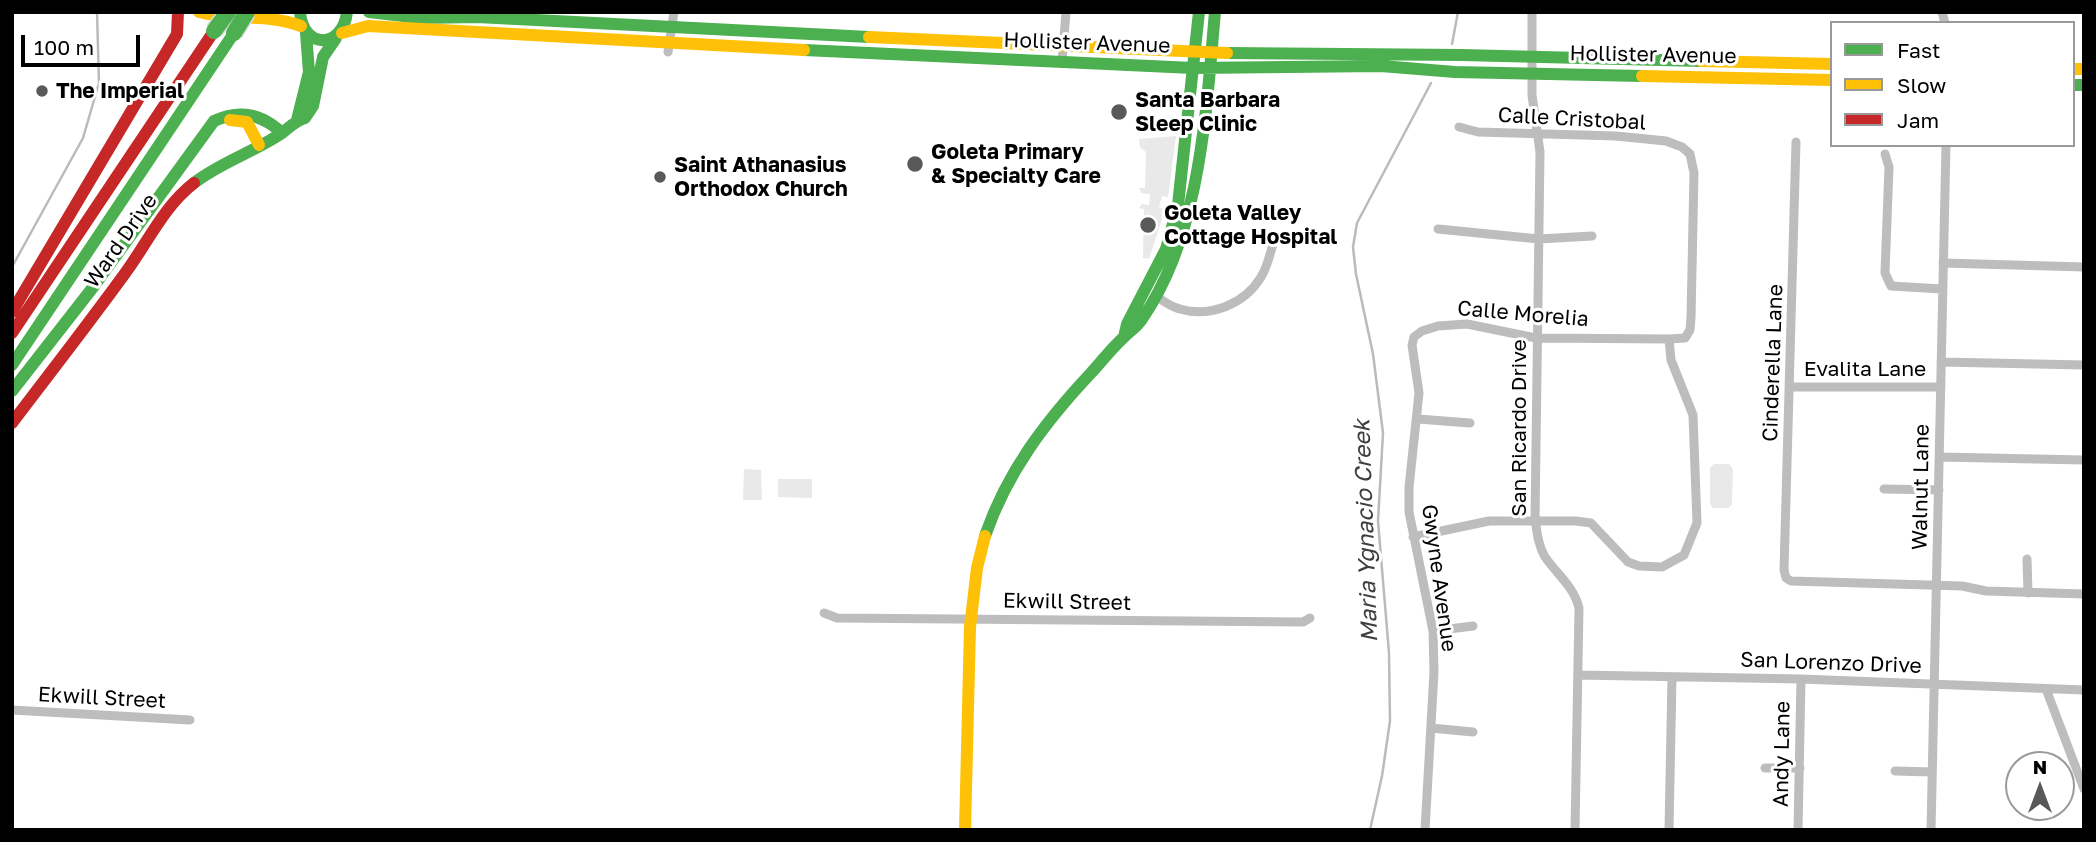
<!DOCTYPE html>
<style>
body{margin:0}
#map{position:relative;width:2096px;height:842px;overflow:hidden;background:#fff;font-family:"Golos Text",sans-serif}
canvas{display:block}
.frame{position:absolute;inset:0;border:14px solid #000;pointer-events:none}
.legend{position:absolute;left:1830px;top:21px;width:245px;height:126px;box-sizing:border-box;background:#fff;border:2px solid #999;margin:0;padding:9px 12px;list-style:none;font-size:21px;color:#000}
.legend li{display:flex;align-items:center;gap:14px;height:35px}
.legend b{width:35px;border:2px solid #999}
.north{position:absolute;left:2005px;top:751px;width:70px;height:70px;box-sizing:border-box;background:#fff;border:2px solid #999;border-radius:50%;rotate:0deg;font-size:19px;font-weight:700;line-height:28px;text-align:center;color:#000}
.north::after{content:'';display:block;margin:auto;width:24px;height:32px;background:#595959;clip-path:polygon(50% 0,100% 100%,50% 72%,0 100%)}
.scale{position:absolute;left:21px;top:35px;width:119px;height:32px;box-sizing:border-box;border:4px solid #000;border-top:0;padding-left:9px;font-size:21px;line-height:24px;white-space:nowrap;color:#000;-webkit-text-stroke:5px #fff;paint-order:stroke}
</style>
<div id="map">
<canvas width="2096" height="842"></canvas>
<div class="frame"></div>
<ul class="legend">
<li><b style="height:9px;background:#4caf50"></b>Fast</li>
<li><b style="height:9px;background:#ffc107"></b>Slow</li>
<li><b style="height:9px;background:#c62828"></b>Jam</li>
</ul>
<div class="north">N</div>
<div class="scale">100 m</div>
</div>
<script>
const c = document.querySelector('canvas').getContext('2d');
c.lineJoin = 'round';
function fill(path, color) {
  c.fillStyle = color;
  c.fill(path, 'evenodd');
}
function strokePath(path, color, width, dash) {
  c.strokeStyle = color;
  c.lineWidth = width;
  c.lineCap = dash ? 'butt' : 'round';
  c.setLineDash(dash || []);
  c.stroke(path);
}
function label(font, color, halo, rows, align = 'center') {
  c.font = font + ' "Golos Text",sans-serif';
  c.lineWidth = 6;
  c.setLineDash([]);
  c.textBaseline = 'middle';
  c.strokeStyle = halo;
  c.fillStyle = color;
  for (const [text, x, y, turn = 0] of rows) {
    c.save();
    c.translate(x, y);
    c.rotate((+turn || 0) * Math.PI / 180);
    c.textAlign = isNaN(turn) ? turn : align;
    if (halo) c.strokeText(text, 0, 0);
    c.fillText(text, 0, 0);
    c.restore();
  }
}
fill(new Path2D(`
 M1176,136l-8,61 -6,-1 -3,11 6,3 -16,49 -6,-1 1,-49 -5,-1 3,-4 7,1 1,-11 -9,-1 -2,-5h6l1,-36 -6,-5 -1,-8z
 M1714,464h15l4,5 -1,36 -4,3h-15l-3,-4v-36z
 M744,469l17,1 1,30h-19z
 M778,479h34v19l-34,-1z`), '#e9e9e9');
strokePath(new Path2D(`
 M1452,44l6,-32
 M12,267l71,-129 16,-55 -2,-71
 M1370,830l12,-54 8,-55 -1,-68 -11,-132 5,-88 -10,-79 -17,-80 -3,-27 4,-24 74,-140`), '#bbb', 2.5);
strokePath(new Path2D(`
 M1532,12v83l8,57 -5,367c2,13 3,26 10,38 12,17 29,30 34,51l-4,222
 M1942,12l3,11
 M668,52l6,-40
 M1062,62l4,-50
 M1796,142l-12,428 2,8 5,3 171,5 24,5 98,3
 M1885,154l4,13 -4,106 6,13 51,3
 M1438,229l101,10 53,-3
 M1943,263l141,4
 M1156,296c7,5 15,11 24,13 30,9 65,-5 81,-32 7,-11 9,-24 13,-36
 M1941,362l143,3
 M1790,387h151
 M1418,419l52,4
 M1940,457l144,3
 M1884,489l55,1
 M1413,537l76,-16h87l15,2 37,39 11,4 23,1 22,-12 13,-32 -4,-108 -22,-55 -2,-21
 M2027,559l1,34
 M824,613l13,5 466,4 7,-4
 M1433,631l40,-5
 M1578,675l223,4 283,11
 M2046,689l38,100
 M12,710l178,10
 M1431,728l42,4
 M1765,768h35
 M1895,771l37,1
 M1425,830l9,-158 -1,-41 -24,-119v-25l10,-94 -7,-48 2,-8 8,-6 16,-5 29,-2 69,14 133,1 16,-1 5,-8 1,-12 3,-145 -4,-19 -8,-7 -16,-6 -50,-5 -138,-4 -19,-5
 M1669,830l3,-153
 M1798,830l3,-151
 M1931,830l15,-685`), '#bdbdbd', 9);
strokePath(new Path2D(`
 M300,12c3,38 43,37 47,0
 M369,12l51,6 57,-1 392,20
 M804,50l389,18 188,-2 74,6 187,4
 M1227,53l235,2 239,6
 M2073,85h11
 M297,120l12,-48 -3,-39
 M194,183c27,-21 60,-31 88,-50 8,-6 13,-12 23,-15l8,-12 10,-49 13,-19
 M1124,337l3,-13 39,-75 12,-44 21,-193
 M12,365l222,-332
 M12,391l82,-105 120,-165c26,-12 48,-7 68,12
 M985,536c22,-64 60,-114 106,-163 11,-12 21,-25 32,-35 7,-7 14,-11 19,-19 59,-85 64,-208 73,-307`), '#4caf50', 12);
strokePath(new Path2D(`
 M199,12c35,9 66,1 102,14
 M342,33l26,-7 436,24
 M869,37l358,16
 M1701,61l131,3
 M2073,69h11
 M1642,76l190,4
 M230,120l17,2 12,23
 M965,830l5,-203 7,-59 8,-32`), '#ffc107', 12);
strokePath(new Path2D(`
 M12,312l165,-278 1,-22
 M12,333l202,-302
 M12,423c38,-50 77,-100 114,-151 22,-30 38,-66 68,-89`), '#c62828', 12);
const fastBridge = new Path2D(`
 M214,31l14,-19
 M234,33l13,-21`);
strokePath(fastBridge, '#dbdbdb', 19, []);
strokePath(fastBridge, '#4caf50', 16);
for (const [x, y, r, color] of [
 [42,91,7,"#595959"],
 [1119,112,9,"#595959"],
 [915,164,9,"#595959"],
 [660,177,7,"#595959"],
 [1148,225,9,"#595959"]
]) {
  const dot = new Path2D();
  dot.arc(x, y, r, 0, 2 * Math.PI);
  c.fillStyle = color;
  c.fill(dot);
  strokePath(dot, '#fff', 2.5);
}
label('21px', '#000', '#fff', [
 ["Hollister Avenue",1087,43,2],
 ["Hollister Avenue",1653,55,1],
 ["Calle Cristobal",1572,119,3],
 ["Ward Drive",121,241,-55],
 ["Calle Morelia",1523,314,5],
 ["Cinderella Lane",1773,363,-88],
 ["Evalita Lane",1865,369],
 ["San Ricardo Drive",1519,428,-90],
 ["Walnut Lane",1921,487,-89],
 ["Gwyne Avenue",1439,578,82],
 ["Ekwill Street",1067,602,1],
 ["San Lorenzo Drive",1831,663,2],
 ["Ekwill Street",102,698,3],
 ["Andy Lane",1782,754,-89]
]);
label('bold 21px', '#000', '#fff', [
 ["The Imperial",56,91],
 ["Santa Barbara",1135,100],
 ["Sleep Clinic",1135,124],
 ["Goleta Primary",931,152],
 ["& Specialty Care",931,176],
 ["Saint Athanasius",674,165],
 ["Orthodox Church",674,189],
 ["Goleta Valley",1164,213],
 ["Cottage Hospital",1164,237]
], 'left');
label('italic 23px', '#3f3f3f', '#fff', [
 ["Maria Ygnacio Creek",1366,531,-92]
]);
</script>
